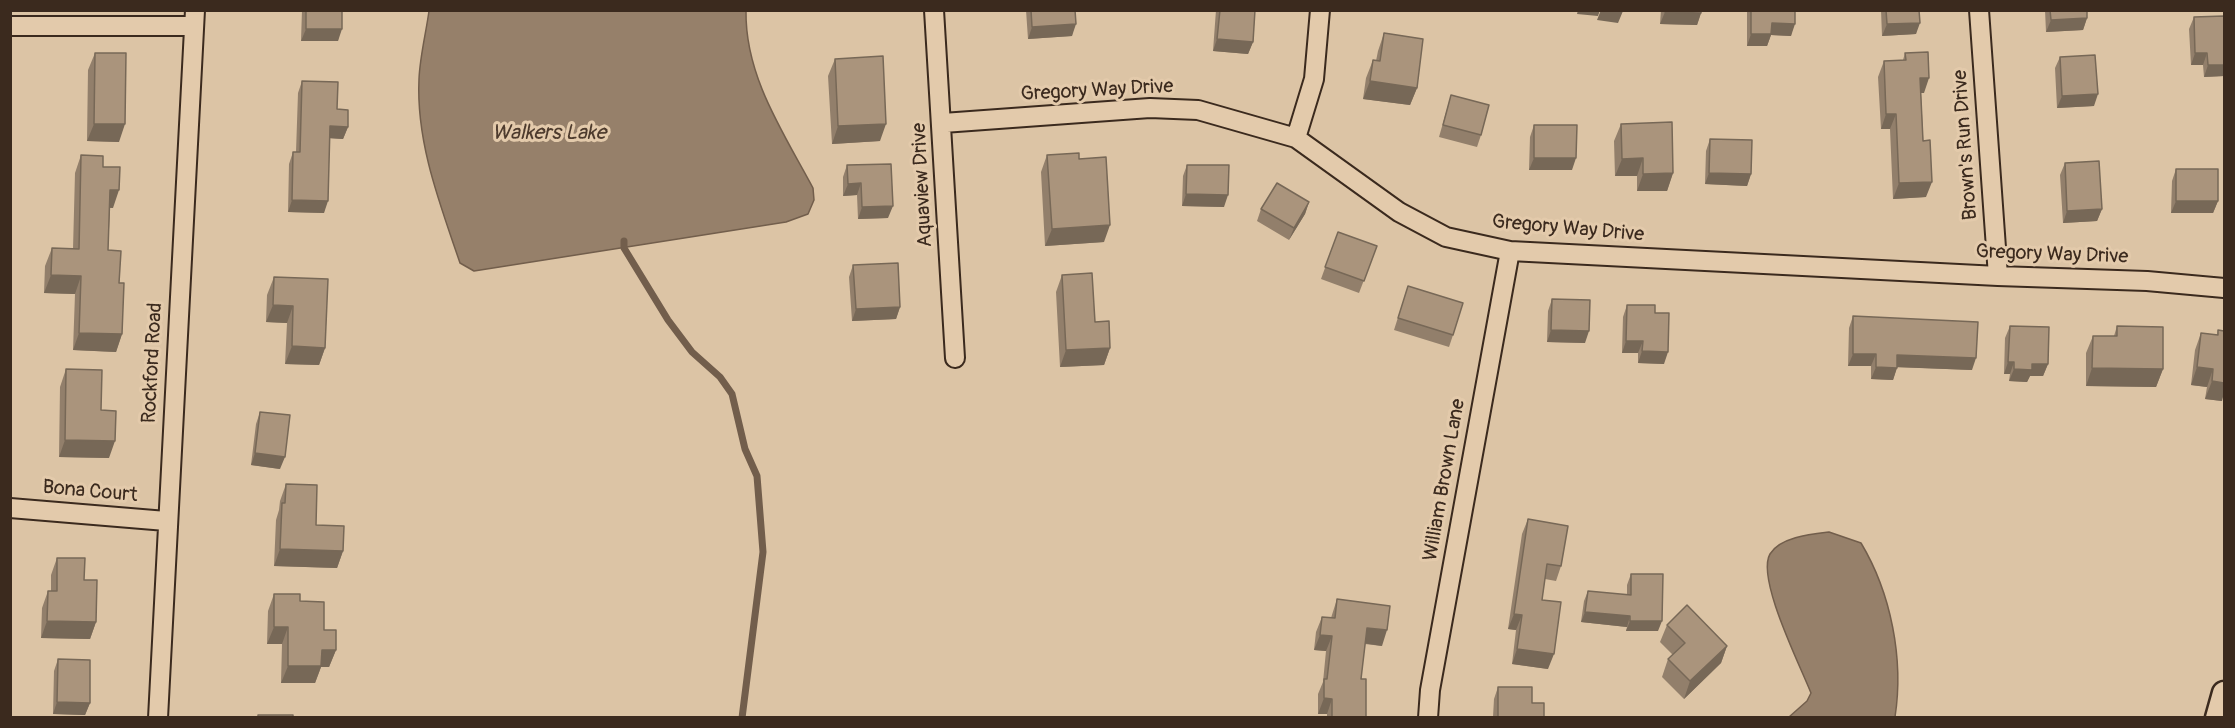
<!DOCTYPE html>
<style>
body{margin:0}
#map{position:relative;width:2235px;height:728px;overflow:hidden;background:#dcc4a5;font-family:Pangolin,sans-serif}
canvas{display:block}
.frame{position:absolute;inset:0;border:12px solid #3b2a1e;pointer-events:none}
</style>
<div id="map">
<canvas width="2235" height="728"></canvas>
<div class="frame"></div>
</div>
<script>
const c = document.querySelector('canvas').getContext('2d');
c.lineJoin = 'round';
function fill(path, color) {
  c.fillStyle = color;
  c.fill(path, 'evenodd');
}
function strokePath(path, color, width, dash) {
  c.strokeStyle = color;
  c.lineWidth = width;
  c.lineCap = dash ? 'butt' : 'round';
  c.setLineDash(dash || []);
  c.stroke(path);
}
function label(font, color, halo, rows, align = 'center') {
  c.font = font + ' Pangolin,sans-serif';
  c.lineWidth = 6;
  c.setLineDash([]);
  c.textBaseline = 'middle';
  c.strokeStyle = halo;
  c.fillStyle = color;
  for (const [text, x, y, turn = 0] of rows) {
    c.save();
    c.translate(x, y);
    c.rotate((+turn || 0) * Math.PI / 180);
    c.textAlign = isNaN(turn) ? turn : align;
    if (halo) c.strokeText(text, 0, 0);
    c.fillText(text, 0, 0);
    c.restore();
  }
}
const water = new Path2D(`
 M429,11h317c-1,65 37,121 67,177l1,12 -6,14 -22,8 -312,49 -14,-8c-20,-59 -44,-120 -41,-184 1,-23 7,-46 10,-68z
 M1829,532l32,11c30,50 43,116 34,174h-106l18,-16 4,-8c-11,-28 -55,-115 -41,-139 10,-17 42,-20 59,-22z`);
fill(water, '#96806a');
strokePath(water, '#725e4c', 1.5);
strokePath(new Path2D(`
 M624,241v7l44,72 24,32 28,25 12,17 13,55 12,27 6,76 -21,166`), '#725e4c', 7);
const minor = new Path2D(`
 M934,10l21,348
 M1979,10l19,266
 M10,26h184
 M943,123l207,-15 48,2 98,28 103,74 47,25 64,14 488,25 149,5 77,7
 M1296,138l18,-59 6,-69
 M10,508l156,13
 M158,718l37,-708
 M1428,718l2,-28 80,-439`);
const tertiary = new Path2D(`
 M2217,718l7,-25`);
strokePath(minor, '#3b2a1e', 22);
strokePath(tertiary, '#3b2a1e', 27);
strokePath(minor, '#e3caab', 18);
strokePath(tertiary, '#e3caab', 22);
fill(new Path2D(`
 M302,10h40l-4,31h-37z
 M1026,10h49l-3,26 -44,3z
 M1216,10h39l-2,32 -5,12 -35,-3z
 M1661,10h40v3l-4,12 -37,-1z
 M1747,10h48l-4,26 -20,-1 -4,11h-20z
 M1881,10h38l-3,24 -34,2z
 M2045,10h42v8l-4,12 -37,2z
 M2224,16v60l-20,1 -1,-12h-12l-2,-36 5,-12z
 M1384,33l33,55 -7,17 -47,-6 3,-21 7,-18 3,1 2,-10z
 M95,53l24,89 -32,-1 1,-71z
 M1905,53l19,40h-3l5,104 -33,2 -3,-70h-9l-3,-52 6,-16 19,-1z
 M2060,57l34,49 -37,2 -2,-40z
 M835,59l45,82 -48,3 -4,-68z
 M302,81l35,28 11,18 -5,12 -13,-1 -6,75 -36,-1 1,-48 4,-12h3l2,-59z
 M1451,95l30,40 -4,12 -38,-10z
 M1621,124l52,49 -6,18h-30v-15h-22l-1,-35z
 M1534,125l38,45h-43l1,-33z
 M1710,139l41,35 -4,12 -42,-2 1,-33z
 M81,155l22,12 10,41h-3l-2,42 11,33 3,51 -6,18 -43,-2 2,-56 -31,-1 1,-27 7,-18 21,1 2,-76z
 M1047,155l57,87 -59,4 -4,-74z
 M2065,163l37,46 -5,12 -34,2 -3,-48z
 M847,165l41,53 -30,1 -1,-24 -14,1v-19z
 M1187,165l37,42 -42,-1 1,-30z
 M2176,169l42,32 -5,12h-42l1,-32z
 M1309,202l-4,12 -16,26 -32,-19 4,-12z
 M1338,232l39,14 -18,47 -38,-14z
 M853,265l47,42 -4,12 -44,2 -3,-44z
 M1062,275l33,47 15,26 -6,17 -44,2 -4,-75z
 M274,277l51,71 -6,17 -34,-1 2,-41 -21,-1 1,-27z
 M1408,286l45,49 -4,12 -55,-17z
 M1552,299l33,44 -38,-1 1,-31z
 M1627,305l28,8 9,51 -26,-1v-10h-16l1,-36z
 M1853,316l119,54 -75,-3 -4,13 -22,-1v-13h-23l1,-38z
 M2010,326l38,38 -5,12h-13l-3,6 -18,-1 1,-7h-6l1,-36z
 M2117,326l46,43 -7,18 -70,-1v-33l7,-17h21z
 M2218,330l4,71 -17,-2 2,-12 -16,-2 4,-35 6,-17 16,2z
 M66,369l35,41 8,48 -50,-1 1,-70z
 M260,412l20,57 -29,-4 5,-41z
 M286,484l30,41 27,26 -6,17 -63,-2 2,-46 3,-10 1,-9z
 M1528,519l33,47 -5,15 -11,-2 -3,21 6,69 -36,-5 4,-34 -8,-1 14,-95z
 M57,558l27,22 12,42 -6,17 -49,-1 1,-30 6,-17h3v-16z
 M1631,574l27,57h-32l1,-4 -46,-5 3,-21 4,-10 39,4v-10z
 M274,594l50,36 12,20 -7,17h-8l-6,16h-34l1,-39h-15l1,-33z
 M1337,599l45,47 -17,-2 -4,35 5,38h-39v-3h-9v-20l5,-12 3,-31 -12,-1 2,-18 6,-15 9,1z
 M1667,625l60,21 -6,17 -37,36 -22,-22 6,-18 5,-4 -13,-13z
 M58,659l32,44 -5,12 -32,-1 1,-43z
 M1498,687l34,16 12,14h-51l1,-18z`), '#927f6b');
fill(new Path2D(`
 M1388,10h41v2h-41z
 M1578,10h22l-2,6 -21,-2z
 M1601,10h16l6,1 -5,12 -21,-3z
 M1665,12l36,1 -4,12 -37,-1z
 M2087,18l-4,12 -37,2 5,-12z
 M1772,23l23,1 -4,12 -20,-1 -4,11h-20l4,-12z
 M1920,23l-4,11 -34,2 5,-12z
 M1076,24l-4,12 -44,3 4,-12z
 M306,29h36l-4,12h-37z
 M1217,39l36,3 -5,12 -35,-3z
 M2195,53h12l-4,12h-12z
 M2208,65h16v11l-20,1z
 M1920,78h9l-5,15h-9z
 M1370,81l47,7 -7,17 -47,-6z
 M2098,94l-4,12 -37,2 5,-12z
 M1886,114h10l-6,15h-9z
 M94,124h31l-6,18 -32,-1z
 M886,124l-6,17 -48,3 6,-18z
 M330,126l18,1 -5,12 -17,-1z
 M1534,158h42l-4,12h-43z
 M1643,158l-6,18h-22l7,-17z
 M1673,173l-6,18h-30l6,-17z
 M1709,173l42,1 -4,12 -42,-2z
 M1932,182l-6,15 -33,2 6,-16z
 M861,183l-4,12 -14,1 5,-12z
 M110,190h9l-6,18 -9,-1z
 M1186,194l42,1 -4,12 -42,-1z
 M292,200l36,1 -4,12 -36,-1z
 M2176,201h42l-5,12h-42z
 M1309,202l-4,12 -16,26 5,-12z
 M893,206l-5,12 -30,1 4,-12z
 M2102,209l-5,12 -34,2 4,-12z
 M1110,225l-6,17 -59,4 7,-17z
 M51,275l30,1 -6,18 -31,-1z
 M273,305l20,1 -6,17 -21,-1z
 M900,307l-4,12 -44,2 4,-12z
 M1551,330l38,1 -4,12 -38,-1z
 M79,333l43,1 -6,18 -43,-2z
 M1626,341h17l-5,12h-16z
 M292,346l33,2 -6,17 -34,-1z
 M1110,348l-6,17 -44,2 6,-17z
 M1642,351l26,1 -4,12 -26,-1z
 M1853,354h23l-5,12h-23z
 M1897,355l79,3 -4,12 -79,-3z
 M2008,362h6l-4,12h-6z
 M2032,364h16l-5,12h-13l-3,6 -18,-1 5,-12z
 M1876,367l21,1 -4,12 -22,-1z
 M2197,367l16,2 -6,18 -16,-2z
 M2092,368l71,1 -7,18 -70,-1z
 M2212,381l12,2v10l-2,8 -17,-2z
 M65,440l50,1 -6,17 -50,-1z
 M255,453l30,4 -5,12 -29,-4z
 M280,549l63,2 -6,17 -63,-2z
 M1585,612l45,4 -3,11 -46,-5z
 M1514,614l8,1 -6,15 -8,-1z
 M47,621l49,1 -6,17 -49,-1z
 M1630,621h32l-4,10h-32z
 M274,627h14l-6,17h-15z
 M1367,628l20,2 -5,16 -20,-3z
 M1320,635l12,1 -6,15 -12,-1z
 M1727,646l-6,17 -37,36 6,-18z
 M1517,649l37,5 -6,15 -36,-5z
 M322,650h14l-7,17h-8l-6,16h-34l7,-17z
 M1324,698l8,1 -5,15h-9z
 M57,702l33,1 -5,12 -32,-1z`), '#776857');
const building = new Path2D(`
 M306,10h36v19h-36z
 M1031,10h44l1,14 -44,3z
 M1220,10h35l-2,32 -36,-3z
 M1665,10h36v3l-36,-1z
 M1751,10h44v14l-23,-1 -1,11h-20z
 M1886,10h33l1,13 -33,1z
 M2050,10h37v8l-36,2z
 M2224,16v49h-16l-1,-12h-12l-1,-36z
 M1384,33l39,6 -6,49 -47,-7 3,-21 7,1z
 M1928,52l1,26h-9l3,63 7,-1 2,42 -33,1 -3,-69h-10l-2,-53 22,-1 -1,-7z
 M95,53h31l-1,71h-31z
 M2095,55l3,39 -36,2 -2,-39z
 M883,56l3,68 -48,2 -3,-67z
 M302,81l36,1 -1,27 11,1v17l-18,-1 -2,75 -36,-1 1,-48h7z
 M1451,95l38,10 -8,30 -38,-10z
 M1672,122l1,51 -30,1v-16l-21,1 -1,-35z
 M1534,125h43l-1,33h-42z
 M1710,139l42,1 -1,34 -42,-1z
 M1079,153v6l27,-2 4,68 -58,4 -5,-74z
 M81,155l22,1v11h17l-1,23h-9l-2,60 13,1 -2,32h5l-2,51 -43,-1 2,-57 -30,-1 1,-27 27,1z
 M2099,161l3,48 -35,2 -2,-48z
 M891,164l2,42 -31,1 -1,-24 -13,1 -1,-19z
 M1187,165h42l-1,30 -42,-1z
 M2176,169h42v32h-42z
 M1277,183l32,19 -15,26 -33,-19z
 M1338,232l39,14 -13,35 -39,-14z
 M898,263l2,44 -44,2 -3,-44z
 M1092,273l3,49 14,-1 1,27 -44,2 -4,-75z
 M274,277l54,2 -3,69 -33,-2 1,-40 -20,-1z
 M1408,286l55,17 -10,32 -55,-17z
 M1552,299l38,1 -1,31 -38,-1z
 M1627,305h28v8h14l-1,39 -26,-1 1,-10h-17z
 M1853,316l125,6 -2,36 -79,-3v13l-21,-1v-13h-23z
 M2010,326l39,1 -1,37h-16v6l-18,-1v-7h-6z
 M2117,326l46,1v42l-71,-1 1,-32h24z
 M2218,330l6,1v52l-12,-2 1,-12 -16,-2 4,-34 17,2z
 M66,369l36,1 -1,40 15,1 -1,30 -50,-1z
 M260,412l30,3 -5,42 -30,-4z
 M286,484l31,1 -1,40 28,1 -1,25 -63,-2 2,-46h3z
 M1528,519l40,7 -7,40 -14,-2 -5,36 19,2 -7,52 -37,-5 5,-34 -8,-1z
 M57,558h28l-1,22h13l-1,42 -49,-1 1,-30h9z
 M1631,574h32l-1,47h-32v-5l-45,-4 3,-21 43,4z
 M274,594h26v7l24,1v28h12v20h-14l-1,16h-33v-39h-14z
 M1337,599l53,7 -3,24 -20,-2 -6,51h5v38h-34v-18l-8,-1v-19h3l5,-43 -12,-1 2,-18 13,1z
 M1687,605l40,41 -37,35 -22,-22 17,-16 -18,-18z
 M58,659l32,1v43l-33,-1z
 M1498,687h34v16h12v14h-46z
 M258,715h35v2h-35z`);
fill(building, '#aa947c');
strokePath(building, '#776857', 1.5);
label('20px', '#3b2a1e', '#e3caab', [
 ["Gregory Way Drive",1097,91,-3],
 ["Brown's Run Drive",1966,145,-94],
 ["Aquaview Drive",923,185,-93],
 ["Gregory Way Drive",1568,229,5],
 ["Gregory Way Drive",2052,255,2],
 ["Rockford Road",153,363,-87],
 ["William Brown Lane",1445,480,-80],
 ["Bona Court",90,492,5]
]);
label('italic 21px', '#4d3b2d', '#e3caab', [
 ["Walkers Lake",549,134]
]);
</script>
